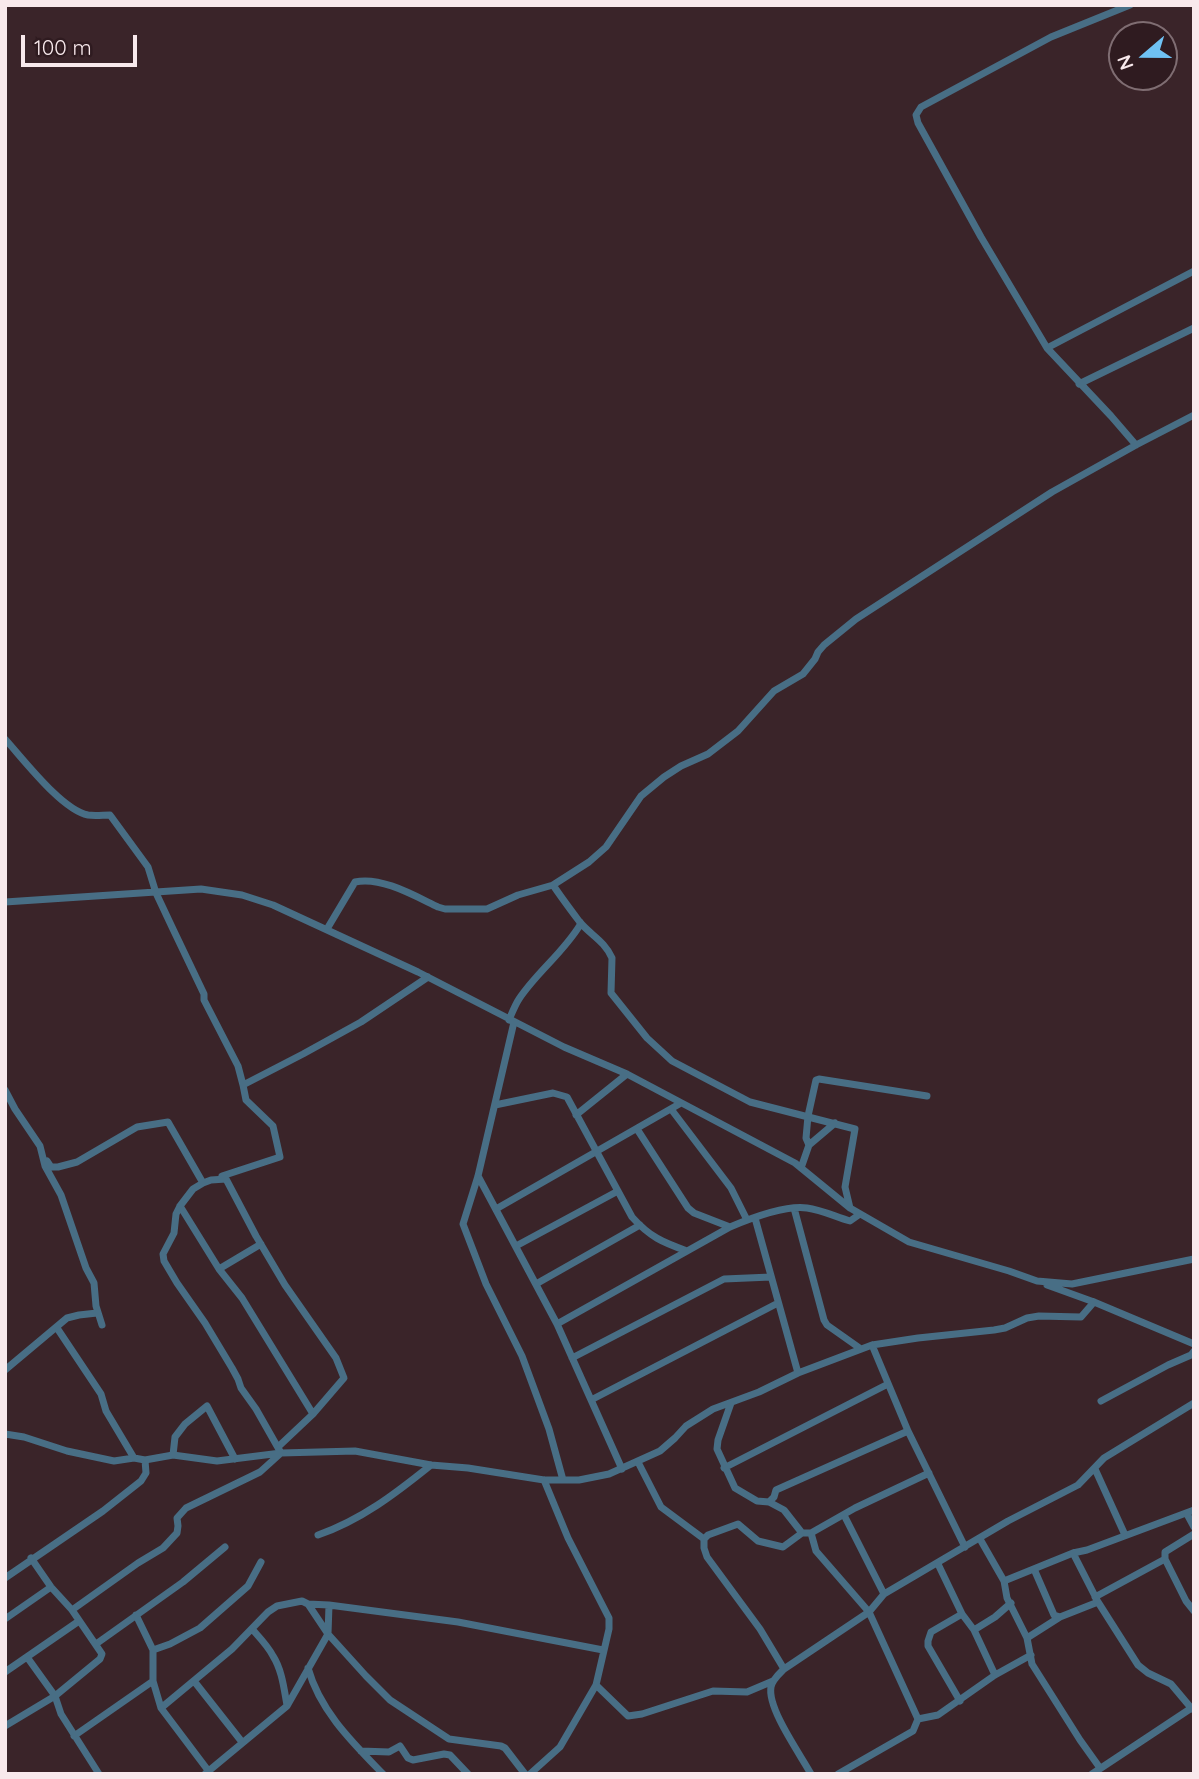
<!DOCTYPE html>
<style>
body{margin:0}
#map{position:relative;width:1199px;height:1779px;overflow:hidden;background:#3a2429;font-family:Quicksand,sans-serif}
canvas{display:block}
.frame{position:absolute;inset:0;border:7px solid #f8e9ec;pointer-events:none}
.north{position:absolute;left:1108px;top:21px;width:70px;height:70px;box-sizing:border-box;background:#2f1b20;border:2px solid #7f6d72;border-radius:50%;rotate:250deg;font-size:19px;font-weight:700;line-height:28px;text-align:center;color:#f8e9ec}
.north::after{content:'';display:block;margin:auto;width:24px;height:32px;background:#6fc2f4;clip-path:polygon(50% 0,100% 100%,50% 72%,0 100%)}
.scale{position:absolute;left:21px;top:35px;width:116px;height:32px;box-sizing:border-box;border:4px solid #f8e9ec;border-top:0;padding-left:9px;font-size:21px;line-height:24px;white-space:nowrap;color:#f8e9ec;-webkit-text-stroke:5px #2f1b20;paint-order:stroke}
</style>
<div id="map">
<canvas width="1199" height="1779"></canvas>
<div class="frame"></div>
<div class="north">N</div>
<div class="scale">100 m</div>
</div>
<script>
const c = document.querySelector('canvas').getContext('2d');
c.lineJoin = 'round';
function strokePath(path, color, width, dash) {
  c.strokeStyle = color;
  c.lineWidth = width;
  c.lineCap = dash ? 'butt' : 'round';
  c.setLineDash(dash || []);
  c.stroke(path);
}
strokePath(new Path2D(`
 M1130,5l-79,32 -130,70 -5,8 2,8 63,114 66,111 64,68 25,29
 M1047,348l147,-77
 M1079,384l115,-56
 M5,739c19,21 57,71 83,76 7,1 15,0 22,0l38,52 8,26 16,34 32,67v6l34,66 5,19
 M553,885c8,12 17,24 26,36 11,14 25,19 33,37l-1,35 36,45 25,23 78,41 105,27 -10,58 5,21
 M5,902l196,-13 41,6 31,10 145,67 146,75 63,27 168,89 55,45 59,34 100,29 28,10 35,3 122,-25
 M327,929l28,-47c26,-6 60,14 83,25l7,2h42l31,-14 35,-10 36,-23 17,-15 35,-51 23,-19 17,-11 27,-12 30,-23 36,-40 29,-17 12,-15 3,-7 6,-7 32,-26 196,-127 84,-47 58,-30
 M509,1020c3,-7 6,-15 10,-21 18,-27 44,-46 61,-74v-3
 M514,1022l-36,154 -15,48 23,60 36,72 27,73 14,51
 M5,1090l10,19 25,37 5,20 16,29 25,73 8,15 2,23 6,19
 M495,1105l58,-12 14,4 65,120c18,20 30,25 55,34
 M671,1109l60,79 16,32
 M576,1115l51,-41
 M637,1129l51,79 6,5 36,14
 M809,1145l26,-22
 M47,1161l4,6h7l19,-5 60,-35 31,-5 35,61
 M801,1168l8,-23 -3,-7 2,-22 8,-36 3,-1 108,17
 M222,1176l58,-19 -7,-31 -27,-26 -3,-15 60,-31 58,-32 67,-45
 M478,1176l79,148 65,145
 M180,1206l39,63 23,29 71,116
 M794,1208l30,112 3,5 34,24
 M496,1209l185,-106
 M755,1218l43,155
 M516,1246l102,-55
 M219,1269l42,-25
 M536,1284l104,-59
 M1047,1285l47,17 100,42
 M557,1324l173,-97c19,-8 56,-22 77,-19 15,2 29,9 43,13l10,-7
 M57,1328l44,66 5,17 28,47
 M872,1345l36,86 57,116
 M572,1358l152,-79 47,-2
 M5,1370l62,-52 12,-3 18,-2
 M591,1400l187,-97
 M1101,1401l67,-36 23,-10 3,-4
 M731,1403l-13,37 -1,9 18,39 22,13 12,1 15,8 18,23h9l5,18 53,61 49,107 -5,12 -75,43
 M5,1434l19,3 43,14 47,10 20,-3 11,2 28,-5 44,6 64,-8 74,-2 76,14 37,3 76,12h35l30,-6 51,-23 15,-13 11,-12 27,-17 46,-17 39,-19 74,-28 46,-7 76,-8 11,-2 22,-10 12,-2 42,1 13,-15
 M278,1447l35,-33 31,-36 -8,-20 -51,-73 -29,-49 -30,-57 -15,1 -8,3 -10,6 -13,17 -4,8 -2,19 -11,21 1,7 13,22 28,40 27,45 6,11 3,9 15,21 25,44
 M173,1455l2,-18 10,-13 22,-18 28,53
 M638,1462l23,45 43,32
 M724,1468l164,-84
 M1095,1469l30,66
 M769,1502l5,-5 2,-7 132,-59
 M1187,1514l7,13
 M844,1515l40,79
 M811,1533l44,-25 74,-35
 M318,1535c43,-15 77,-41 113,-70
 M704,1539v9l3,9 53,72 24,40
 M704,1539l4,-4 30,-11 20,17 25,6 19,-14
 M980,1539l24,42 3,17 20,40 5,26 48,76 20,28
 M1073,1553l25,49 40,63 10,8 23,11 21,25
 M1165,1559l21,42 8,10
 M938,1564l24,50 12,16 21,-13 16,-14
 M1034,1569l20,46 6,2
 M5,1578l98,-67 38,-30 5,-8 -1,-13
 M1004,1581l69,-28 14,-3 107,-40
 M1095,1597l70,-38v-7l29,-18
 M308,1604l21,1 129,17 145,28
 M72,1610l66,-47 25,-15 14,-15 1,-7 -1,-8 9,-10 74,-36 21,-19
 M136,1615l17,35v31l8,27 49,65
 M5,1619l46,-32
 M252,1629c7,8 16,17 21,27 9,14 11,33 14,49
 M974,1630l21,45
 M1027,1638l33,-21 38,-15
 M96,1644l87,-62 42,-35
 M153,1650l17,-6 30,-16 48,-42 13,-24
 M27,1657l28,39 6,18 38,60
 M308,1668c12,43 44,74 75,106
 M5,1672l74,-51
 M194,1681l48,61
 M596,1685l32,31 14,-2 71,-23 34,1 26,-11
 M960,1701l-32,-55v-5l3,-9 31,-18
 M161,1708l71,-59 36,-37 9,-6 25,-5 6,3 20,30 38,42 24,24 59,39 52,7 4,2 20,26
 M918,1719l20,-4 57,-40 36,-20
 M5,1726l50,-30 45,-37 2,-5 -30,-44 -21,-23 -20,-29
 M74,1736l79,-55
 M361,1751l28,1 11,-6 8,12 5,2 31,-6 6,1 18,19
 M205,1774l82,-68 41,-72 1,-29
 M530,1774l30,-27 36,-62 13,-56v-11l-41,-80 -24,-58
 M811,1774c-11,-20 -44,-66 -40,-87 1,-7 8,-13 13,-18l85,-57 15,-18 124,-73 70,-36 26,-27 90,-55
 M1092,1774l101,-67`), '#486e85', 7);
</script>
